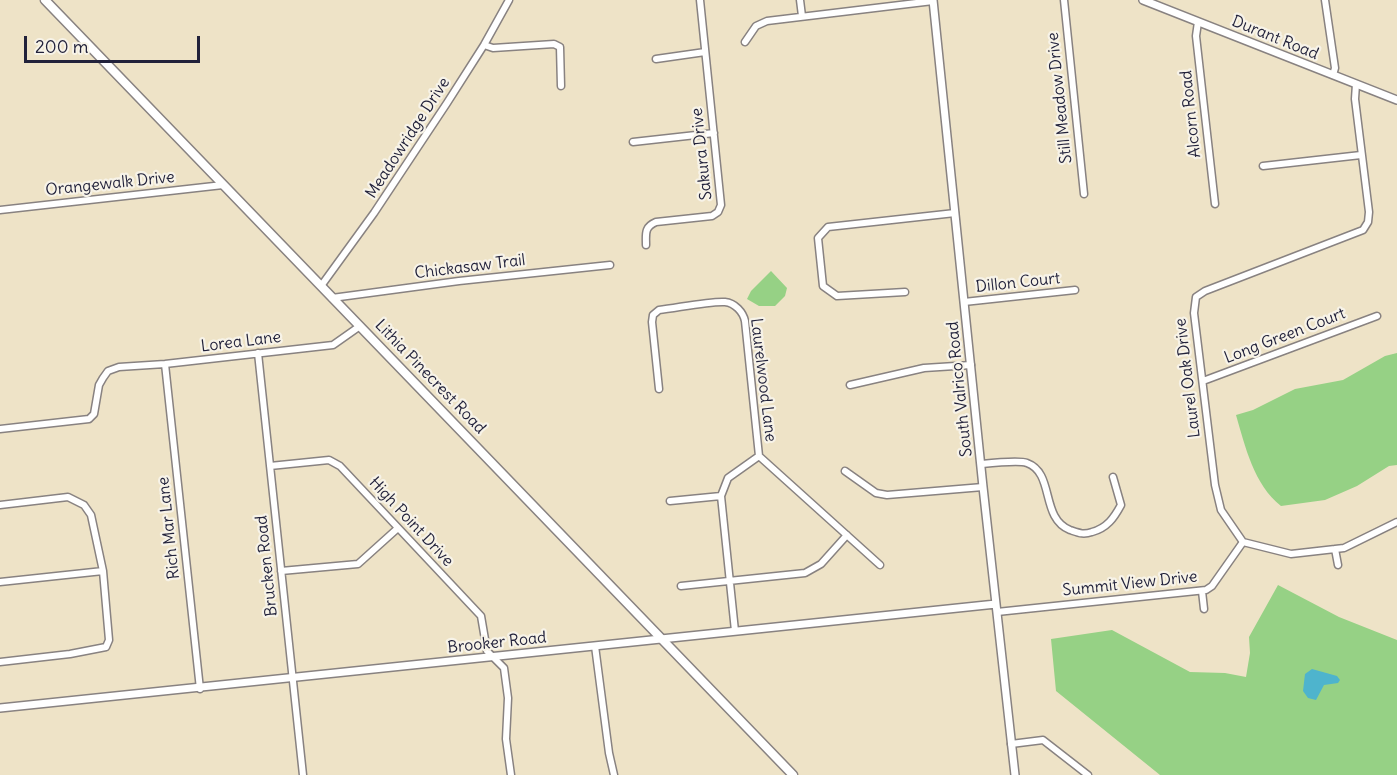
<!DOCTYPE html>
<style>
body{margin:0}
#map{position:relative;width:1397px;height:775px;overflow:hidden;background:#eee3c7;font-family:Delius,sans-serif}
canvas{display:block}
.scale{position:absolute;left:24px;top:36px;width:176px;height:27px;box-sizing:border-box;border:3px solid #22223b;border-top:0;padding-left:8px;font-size:18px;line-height:21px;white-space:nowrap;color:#22223b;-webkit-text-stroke:4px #f7f3e8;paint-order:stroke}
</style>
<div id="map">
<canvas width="1397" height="775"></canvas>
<div class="scale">200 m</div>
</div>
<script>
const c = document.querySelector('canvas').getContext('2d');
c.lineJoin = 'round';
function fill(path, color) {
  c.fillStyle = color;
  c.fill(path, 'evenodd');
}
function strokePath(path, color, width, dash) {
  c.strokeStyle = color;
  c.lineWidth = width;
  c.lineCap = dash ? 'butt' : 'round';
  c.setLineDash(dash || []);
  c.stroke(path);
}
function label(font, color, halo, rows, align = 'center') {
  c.font = font + ' Delius,sans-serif';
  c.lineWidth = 4.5;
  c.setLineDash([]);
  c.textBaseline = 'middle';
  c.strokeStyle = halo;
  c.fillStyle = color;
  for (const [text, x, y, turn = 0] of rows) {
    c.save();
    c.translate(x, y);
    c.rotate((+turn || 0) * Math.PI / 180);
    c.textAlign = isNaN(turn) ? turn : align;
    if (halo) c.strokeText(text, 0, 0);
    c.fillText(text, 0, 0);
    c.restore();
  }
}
fill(new Path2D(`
 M771,271l16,17 -2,8 -10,10h-16l-12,-7 4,-8z
 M1397,353v112l-8,1 -32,20 -32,14 -44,6c-27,-21 -36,-60 -45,-91l17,-5 42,-21 48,-9 42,-24z
 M1278,585l61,32 58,23v135h-237l-104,-84 -5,-52 61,-9 78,42 35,1 21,4 4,-24 -1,-16z`), '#96d185');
fill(new Path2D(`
 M1312,669l25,7 3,4 -2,3 -14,2 -8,15 -8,-2 -5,-7 2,-17z`), '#4eb4cd');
const minor = new Path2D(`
 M800,0l2,16
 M1064,0l20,194
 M1325,0l10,68 -2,7
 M1198,22l-2,14 19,168
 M745,42l11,-16 11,-5 166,-20
 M484,45l9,3 61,-4 6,3 1,39
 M656,59l49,-7
 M1356,84l-1,15 14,113 -1,10 -5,8 -158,61 -9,6 -2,16 21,172 6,25 22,32 48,12 53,-6 53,-26
 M633,142l81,-9
 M1263,166l98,-11
 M0,210l223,-25
 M646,245c0,-11 -2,-18 10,-23l56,-6 6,-4 3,-7 -21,-205
 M321,286l53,-73 73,-110 37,-58 25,-45
 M905,292l-68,4 -14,-10 -5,-48 10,-11 127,-14
 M332,298l127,-17 151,-16
 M964,302l111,-12
 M258,353l45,422
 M165,364l35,325
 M1203,381l174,-65
 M850,385l74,-17 47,-3
 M659,389l-7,-67 1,-7 6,-5c18,-2 50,-9 66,-8 10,1 18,10 20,19l14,135 121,109
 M0,429l89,-10 5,-5 5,-29 4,-7 5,-7 11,-4 46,-3 168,-19 27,-19
 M981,464c10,-1 39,-4 46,-1 28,10 13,55 43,67 9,3 13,5 22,2 15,-4 22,-14 29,-27l-8,-28
 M270,466l59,-6 11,6 141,150 6,35 17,17 4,30 -2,41 5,36
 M845,471l31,22 11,2 96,-8
 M670,501l51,-5
 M0,505l68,-8 16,8 7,10 12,56 6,69 -3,7 -36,7 -70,8
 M1335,549l3,16
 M281,571l77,-7 40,-36
 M0,582l103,-11
 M681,586l124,-13 16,-9 26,-29
 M1202,591l2,18
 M997,612l209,-22 6,-4 31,-44
 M735,631l-14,-135 7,-18 31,-22
 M595,646l14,107 5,22
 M1011,744l32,-4 45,35`);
const tertiary = new Path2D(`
 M933,0l50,487 32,288
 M1143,0l254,100
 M0,708l996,-104`);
const secondary = new Path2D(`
 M45,0l748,775`);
strokePath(minor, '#888281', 9);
strokePath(tertiary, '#888281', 10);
strokePath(secondary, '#888281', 11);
strokePath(minor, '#fff', 6);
strokePath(tertiary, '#fff', 7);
strokePath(secondary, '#fff', 8);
label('16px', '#22223b', '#f7f3e8', [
 ["Durant Road",1275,38,22],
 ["Still Meadow Drive",1060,98,-96],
 ["Alcorn Road",1191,114,-96],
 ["Meadowridge Drive",408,138,-57],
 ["Sakura Drive",702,154,-96],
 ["Orangewalk Drive",110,184,-6],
 ["Chickasaw Trail",470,267,-7],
 ["Dillon Court",1018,283,-6],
 ["Long Green Court",1285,336,-21],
 ["Lorea Lane",241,342,-7],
 ["Lithia Pinecrest Road",430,377,46],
 ["Laurel Oak Drive",1188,378,-97],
 ["Laurelwood Lane",763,380,83],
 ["South Valrico Road",960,389,-96],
 ["High Point Drive",411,522,47],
 ["Rich Mar Lane",169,528,-96],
 ["Brucken Road",267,566,-96],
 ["Summit View Drive",1130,584,-6],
 ["Brooker Road",497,643,-6]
]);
</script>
